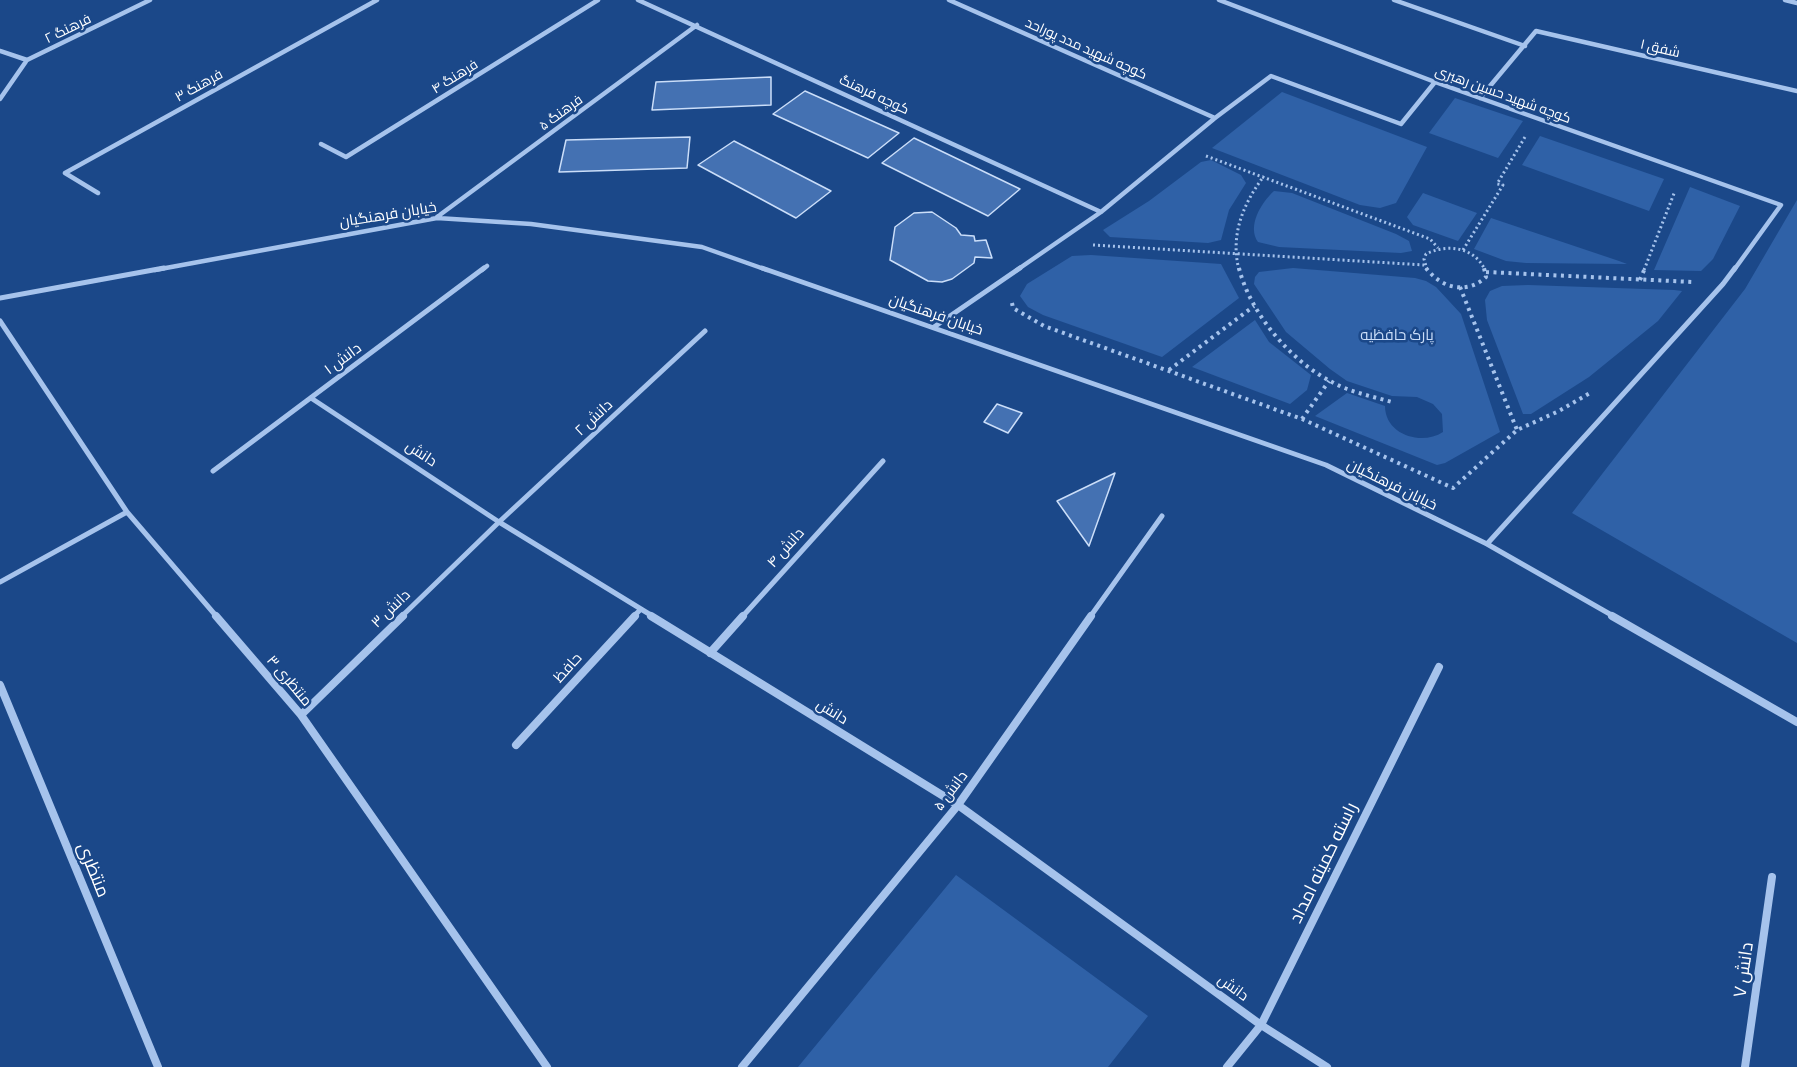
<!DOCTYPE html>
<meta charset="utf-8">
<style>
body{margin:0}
canvas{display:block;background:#1b4889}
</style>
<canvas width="1797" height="1067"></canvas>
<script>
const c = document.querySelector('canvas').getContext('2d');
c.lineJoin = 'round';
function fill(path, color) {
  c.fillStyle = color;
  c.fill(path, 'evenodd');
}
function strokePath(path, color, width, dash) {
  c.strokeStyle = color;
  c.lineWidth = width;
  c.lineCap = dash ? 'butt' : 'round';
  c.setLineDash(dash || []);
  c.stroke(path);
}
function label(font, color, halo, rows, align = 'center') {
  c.font = font + ' "PT Sans Narrow",Cairo,sans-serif';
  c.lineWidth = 5;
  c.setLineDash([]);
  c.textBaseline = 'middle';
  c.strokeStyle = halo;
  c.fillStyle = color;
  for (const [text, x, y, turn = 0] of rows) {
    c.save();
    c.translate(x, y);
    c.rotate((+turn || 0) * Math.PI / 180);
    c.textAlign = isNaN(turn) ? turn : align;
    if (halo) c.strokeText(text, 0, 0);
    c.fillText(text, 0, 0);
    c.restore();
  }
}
fill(new Path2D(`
 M1282,92l145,55 -31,56 -16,5 -20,-3 -148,-57z
 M1455,98l68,23 -25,37 -69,-25z
 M1540,136l124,43 -15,32 -127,-46z
 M1211,160l30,15 5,8 -17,27 -8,30 -13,3 -98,-6 -7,-7 46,-29 52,-39z
 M1690,187l50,19 -27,53 -12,12 -47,-1z
 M1274,191l18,2 104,41 13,7 3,10 -11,2 -122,-6 -21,-5c-11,-16 3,-39 16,-51z
 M1423,193l54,20 -19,28 -45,-16 -6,-8z
 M1797,200v443l-225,-130 173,-224z
 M1491,218l128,43 8,3 -101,-1 -20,-2 -32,-12z
 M1091,255l130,9 18,34 -77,59 -119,-42 -15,-8 -8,-11 7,-12 45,-28z
 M1293,268l122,10 11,3 10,6 25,27 39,118 -55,31 -8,2 -122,-49 32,-23 38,13c0,29 37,40 58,26l-1,-18 -9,-10 -16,-7 -25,-1 -45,-15 -17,-12 -44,-37 -32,-48 1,-7 4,-5z
 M1528,285l146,5 8,1 -24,30 -69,56 -58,37h-8l-36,-94 -2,-20 5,-9 12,-5z
 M1255,320l14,22 42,33 -4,15 -17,14 -98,-37z
 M956,875l192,141 -40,51h-310z`), '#2f61a7');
const building = new Path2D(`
 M771,77v28l-119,5 4,-28z
 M805,91l94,42 -31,25 -95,-44z
 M690,137l-3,31 -128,4 7,-32z
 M914,138l106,51 -32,27 -106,-53z
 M734,141l97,50 -35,27 -98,-53z
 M932,212l24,16 5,7 13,1 1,5 11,-1 6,18 -17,-1 -1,6 -22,16 -10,3 -14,-1 -38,-21 5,-33 19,-14z
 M997,404l25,9 -14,20 -24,-11z
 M1115,473l-26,73 -32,-45z`);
fill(building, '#4471b2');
strokePath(building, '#cbdef9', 1.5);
strokePath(new Path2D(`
 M1206,156l224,83 8,9
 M1093,245l331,20
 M1463,250l40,-65 -6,-1 28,-47
 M1239,270c-9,-35 4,-66 25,-94
 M1427,270l-3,-11 2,-5c20,-10 48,-8 59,16
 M1644,270l31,-79`), '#a6c3ec', 3, [2, 3]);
strokePath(new Path2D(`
 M1239,268c11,45 51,92 91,113 19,11 41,15 62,21
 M1426,268c15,20 41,27 60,9l-2,-9
 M1486,272l207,10
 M1640,280l5,-12
 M1460,287l57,143
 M1012,303l1,5 31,18 258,93 151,69 64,-58 42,-19 31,-18
 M1169,370l85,-64
 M1302,419l27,-38`), '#a6c3ec', 4, [3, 4.5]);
strokePath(new Path2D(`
 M638,0l463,212
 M949,0l266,118
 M1219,0l216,82 346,123 -47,65
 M1394,0l131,46
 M1785,0l12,3
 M0,51l27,9
 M1480,98l56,-67 261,60
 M0,99l27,-39 123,-60
 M321,144l25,13 252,-157
 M98,193l-33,-20 312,-173
 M437,217l260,-192
 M155,270l282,-52 94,6 171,23 65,23
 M482,270l5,-4
 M1017,270l84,-58 114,-94 56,-42 130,48 34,-42`), '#a6c3ec', 4.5);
strokePath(new Path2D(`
 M762,268l564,197 161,79 128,73
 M0,298l164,-30
 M0,321l127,191 90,105
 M934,327l86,-59
 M311,398l188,124 155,95
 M213,471l271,-203
 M1487,544l236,-260 12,-16
 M0,582l127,-70
 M401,617l98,-95 206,-191
 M633,617l7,-7
 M742,617l141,-156
 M1090,617l72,-101`), '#a6c3ec', 5);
strokePath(new Path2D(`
 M216,616l85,99 246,352
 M651,616l307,189 303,220 66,42
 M1612,616l185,106
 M710,653l33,-37
 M0,685l158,382
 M301,715l102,-99
 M516,745l119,-129
 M742,1067l216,-262 133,-189
 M1227,1067l34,-42 178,-358
 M1745,1067l27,-190`), '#a6c3ec', 8);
label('14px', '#fff', '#1b4889', [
 ["فرهنگ ۲",68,29,-26],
 ["کوچه شهید مدد پوراحد",1086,49,24],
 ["شفق ۱",1660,49,13],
 ["فرهنگ ۴",455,77,-32],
 ["فرهنگ ۳",199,86,-29],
 ["کوچه فرهنگ",874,95,25],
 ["کوچه شهید حسین رهبری",1503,95,20],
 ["فرهنگ ۵",561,113,-36]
]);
label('15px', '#fff', '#1b4889', [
 ["خیابان فرهنگیان",388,215,-9],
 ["خیابان فرهنگیان",936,315,19],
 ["دانش ۱",343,359,-37],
 ["دانش ۲",594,418,-43],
 ["دانش",421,454,33],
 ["خیابان فرهنگیان",1392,485,26],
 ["دانش ۴",786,548,-48],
 ["دانش ۳",391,609,-44],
 ["حافظ",568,668,-48],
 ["منتظری ۳",289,681,50],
 ["دانش",832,712,32],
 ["دانش ۵",951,791,-53],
 ["دانش",1233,988,36]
]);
label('15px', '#cbdef9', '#1b4889', [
 ["پارک حافظیه",1397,336]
]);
label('18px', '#fff', '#1b4889', [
 ["راسته کمیته امداد",1324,863,-64],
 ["منتظری",93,870,68],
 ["دانش ۷",1744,970,-82]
]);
</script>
